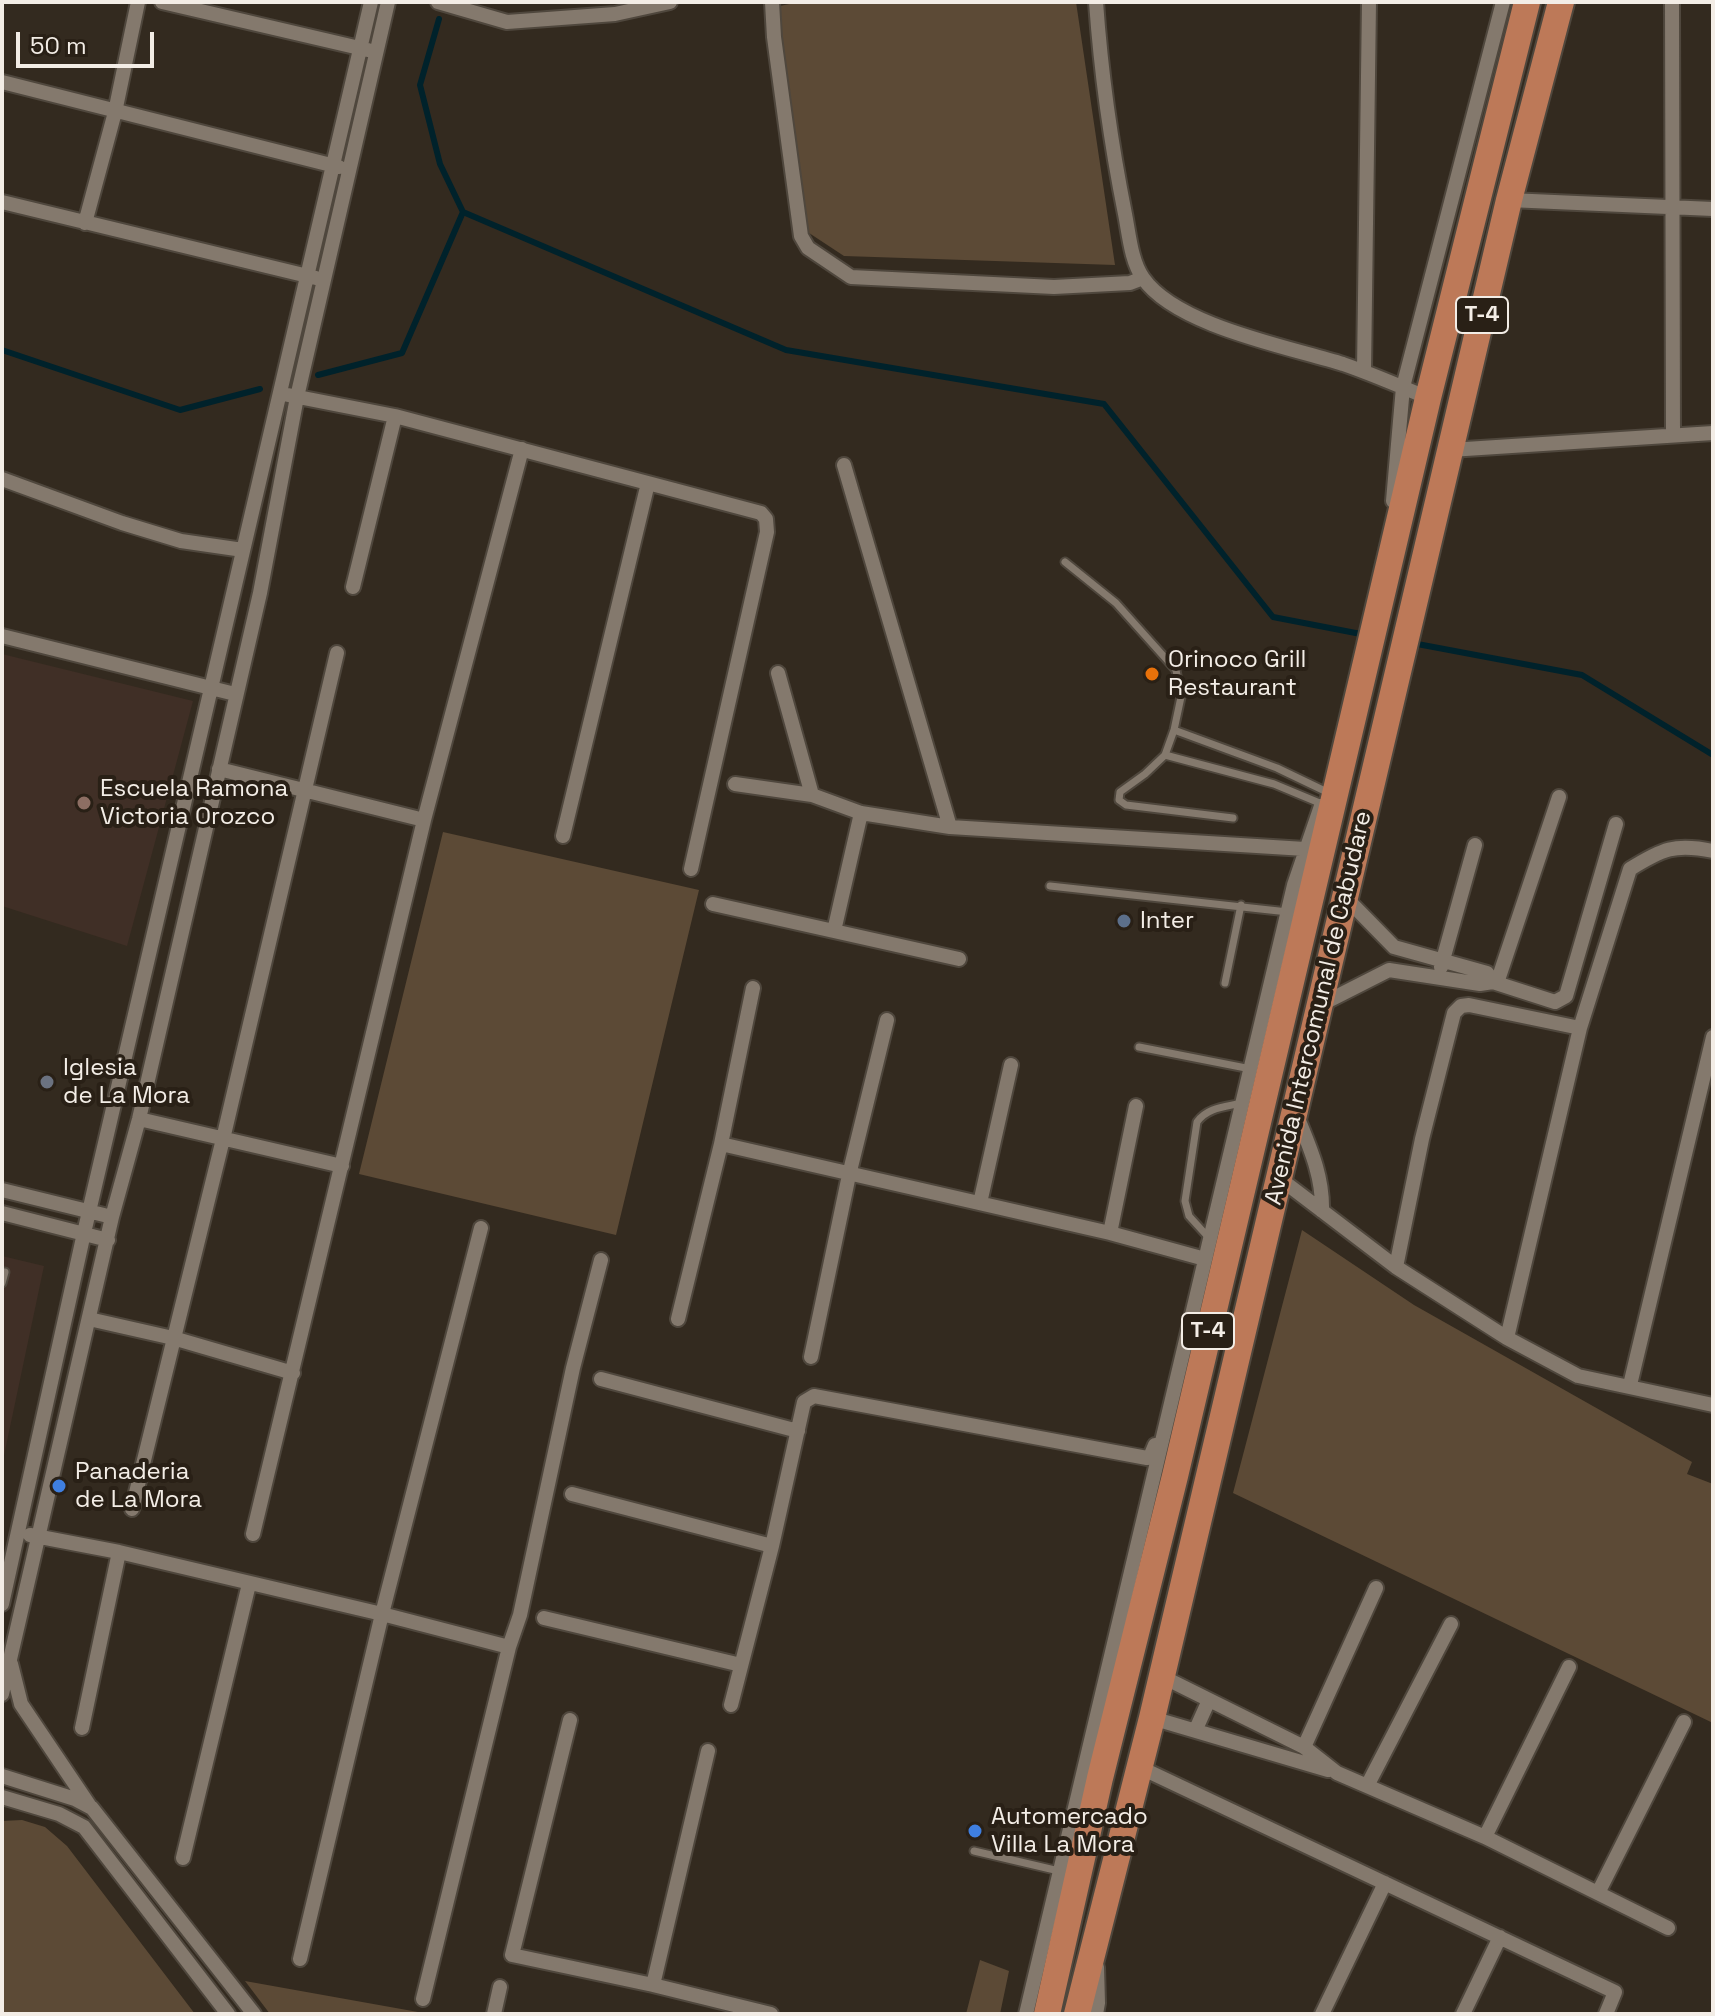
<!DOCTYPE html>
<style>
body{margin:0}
#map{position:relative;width:1715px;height:2016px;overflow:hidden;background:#332a1f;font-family:"Space Grotesk",sans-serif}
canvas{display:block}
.frame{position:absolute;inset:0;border:4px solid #f3ede6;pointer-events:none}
.scale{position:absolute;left:16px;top:32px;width:138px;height:36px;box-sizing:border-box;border:4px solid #f3ede6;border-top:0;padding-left:10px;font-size:24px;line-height:28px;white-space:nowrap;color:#f3ede6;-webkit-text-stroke:6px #292016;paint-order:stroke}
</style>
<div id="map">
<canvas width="1715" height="2016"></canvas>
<div class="frame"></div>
<div class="scale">50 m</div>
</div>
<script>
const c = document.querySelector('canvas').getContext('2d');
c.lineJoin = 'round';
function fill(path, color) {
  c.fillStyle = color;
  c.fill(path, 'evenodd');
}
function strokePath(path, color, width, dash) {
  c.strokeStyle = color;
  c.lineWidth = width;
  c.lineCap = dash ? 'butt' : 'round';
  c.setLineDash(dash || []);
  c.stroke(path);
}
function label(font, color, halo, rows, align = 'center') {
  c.font = font + ' "Space Grotesk",sans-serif';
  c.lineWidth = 8;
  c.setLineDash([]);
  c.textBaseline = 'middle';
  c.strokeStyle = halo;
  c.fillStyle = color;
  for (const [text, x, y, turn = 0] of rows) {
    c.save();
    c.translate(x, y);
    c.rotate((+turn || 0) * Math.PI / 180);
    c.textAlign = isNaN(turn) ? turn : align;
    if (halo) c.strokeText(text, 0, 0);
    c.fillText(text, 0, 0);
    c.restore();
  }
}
fill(new Path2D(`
 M2,654l191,47 -66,245 -125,-40z
 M2,1256l42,10 -42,199z`), '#402f26');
fill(new Path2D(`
 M799,2h277l39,263 -271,-9 -41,-27 -28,-222z
 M443,832l256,58 -83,345 -257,-61z
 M1302,1230l112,75 278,157 -5,12 26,10v239l-480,-230z
 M22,1820l23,7 22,19 128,168h-193v-193z
 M980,1960l29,11 -9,43h-34z
 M245,1981l173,31 -148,2z`), '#5c4a36');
strokePath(new Path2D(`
 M439,19l-19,66 20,79 23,48
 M2,350l178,60 80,-21
 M318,375l84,-22 61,-141 323,138 318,54 169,213 93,18
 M1412,643l170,32 131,80`), '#00222b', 6);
const lane = new Path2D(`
 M1065,562l51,41 60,67 5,27 -7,33 -9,25 -20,19 -25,18 -1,8 7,5 107,13
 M1174,730l103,38 50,24
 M1165,755l109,29 48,20
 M1050,886l238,26
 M1225,983l16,-78
 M1139,1047l112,22
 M1210,1239l-21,-23 -4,-15 12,-79c11,-15 29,-15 45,-19
 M2,1272h3l-3,11
 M974,1851l85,20`);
const street = new Path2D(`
 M162,2l206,48
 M438,2l69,20 108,-8 55,-12
 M772,2l2,35 27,199 7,12 43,29 203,10 76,-4 13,-5
 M1096,2c5,71 15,142 29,212 4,20 6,47 18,64 33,48 146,69 200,86 29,10 57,22 85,34
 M1672,2l1,432
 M2,82l337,85
 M1509,200l204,9
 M2,202l314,76
 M85,223l30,-111 23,-110
 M1364,371l5,-369
 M288,395l107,21 366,97 5,6 1,13 -76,337
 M1450,450l263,-17
 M844,465l106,362
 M2,479l120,44 59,18 62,9
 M1393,501l10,-114 100,-385
 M353,587l42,-171
 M2,636l233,58
 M778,673l34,122
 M219,769l205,51 98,-371
 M735,784l77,11 49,18 89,14 355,22
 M563,836l85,-353
 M1345,897l49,50 93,26 6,9
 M713,904l246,55
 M834,931l27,-118
 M1441,967l34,-122
 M1497,983l62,-186
 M1320,1005l69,-35 91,14 13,-2 62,20 11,-6 50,-172
 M1297,1116c13,32 26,60 25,95
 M139,1119l203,47
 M721,1144l389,89 95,26
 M1279,1178l117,89 111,71 71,38 135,29
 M2,1190l110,27
 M980,1203l31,-138
 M2,1213l106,27
 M1110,1233l26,-127
 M1396,1267l26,-128 32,-126 7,-7 8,-1 111,23
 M89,1319l84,19 120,35
 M678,1319l43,-175 32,-156
 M1507,1338l73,-310 50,-159c32,-20 45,-26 83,-18
 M811,1357l38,-182 38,-155
 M601,1379l197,52
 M1630,1385l83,-348
 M572,1494l200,52
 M132,1509l91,-370 114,-486
 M253,1534l171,-714
 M30,1535l89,17 263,62 127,33 -86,352
 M2,1604l82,-371 287,-1231
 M544,1618l197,47
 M509,1647l11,-32 53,-247 28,-108
 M11,1664l10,40 68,101
 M1161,1676l143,71 33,26 148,64 183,91
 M2,1694l110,-477 27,-98 121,-526 37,-196 91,-395
 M731,1705l41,-159 32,-144 10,-6 333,62 3,-1 5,-12
 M1152,1718l176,52
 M570,1720l-58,235 141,30 118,29
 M82,1728l37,-176
 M1196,1729l13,-29
 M1304,1747l72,-159
 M1139,1767l476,225 -9,22
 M2,1776l73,23 17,9 162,206
 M1367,1786l84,-162
 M2,1797l57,17 25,13 144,187
 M1485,1837l84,-170
 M183,1858l66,-274
 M1598,1893l86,-171
 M300,1959l82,-345 99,-386
 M653,1985l55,-234
 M494,2014l6,-27
 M1026,2014l268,-1129 27,-79
 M1096,2014l2,-11 -1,-36
 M1322,2014l63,-131
 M1463,2014l37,-77`);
const highway = new Path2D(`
 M1047,2014l53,-236 75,-302 253,-1078 99,-396
 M1077,2014l75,-296 357,-1518 52,-198`);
strokePath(lane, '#4f473d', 11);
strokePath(street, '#4f473d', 18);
strokePath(highway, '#4f473d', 30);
strokePath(lane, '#84796d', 7);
strokePath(street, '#84796d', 14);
strokePath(highway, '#bd7958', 26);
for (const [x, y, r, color] of [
 [1152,674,8,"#e8710a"],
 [84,803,8,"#8d6e63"],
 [1124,921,8,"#5c6f8a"],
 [47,1082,8,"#6b7280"],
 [59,1486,8,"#3f7fe0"],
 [975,1831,8,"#3f7fe0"]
]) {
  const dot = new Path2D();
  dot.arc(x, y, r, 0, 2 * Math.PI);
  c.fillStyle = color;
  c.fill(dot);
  strokePath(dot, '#292016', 3);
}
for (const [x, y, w] of [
 [1482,315,52],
 [1208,1331,52]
]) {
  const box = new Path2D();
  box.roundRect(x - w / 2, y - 18, w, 36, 6);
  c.fillStyle = '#292016';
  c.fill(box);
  strokePath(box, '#f3ede6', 2);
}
label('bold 22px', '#f3ede6', null, [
 ["T-4",1482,315],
 ["T-4",1208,1331]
]);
label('24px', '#f3ede6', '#292016', [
 ["Orinoco Grill",1168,660],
 ["Restaurant",1168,688],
 ["Escuela Ramona",100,789],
 ["Victoria Orozco",100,817],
 ["Inter",1140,921],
 ["Iglesia",63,1068],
 ["de La Mora",63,1096],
 ["Panaderia",75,1472],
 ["de La Mora",75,1500],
 ["Automercado",991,1817],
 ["Villa La Mora",991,1845]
], 'left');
label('24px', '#f3ede6', '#292016', [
 ["Avenida Intercomunal de Cabudare",1319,1008,-77]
]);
</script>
